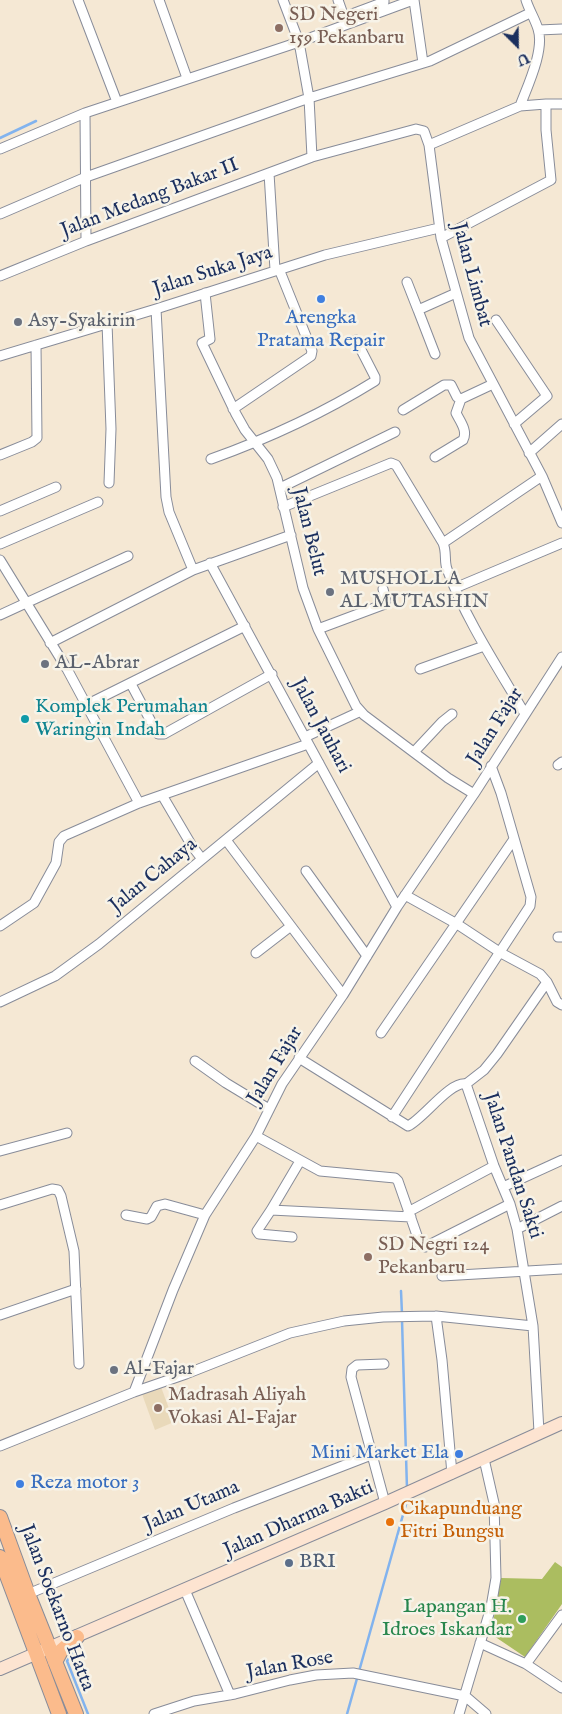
<!DOCTYPE html>
<style>
body{margin:0}
#map{position:relative;width:562px;height:1714px;overflow:hidden;background:#f5e8d4;font-family:"IM FELL English",serif}
canvas{display:block}
.north{position:absolute;left:492px;top:20px;width:50px;height:50px;-webkit-text-stroke:4px #f7f3e8;paint-order:stroke;rotate:157deg;font-size:14px;font-weight:700;line-height:20px;text-align:center;color:#1b2f5e}
.north::after{content:'';display:block;margin:auto;width:18px;height:22px;background:#1b2f5e;clip-path:polygon(50% 0,100% 100%,50% 72%,0 100%)}
</style>
<div id="map">
<canvas width="562" height="1714"></canvas>
<div class="north">U</div>
</div>
<script>
const c = document.querySelector('canvas').getContext('2d');
c.lineJoin = 'round';
function fill(path, color) {
  c.fillStyle = color;
  c.fill(path, 'evenodd');
}
function strokePath(path, color, width, dash) {
  c.strokeStyle = color;
  c.lineWidth = width;
  c.lineCap = dash ? 'butt' : 'round';
  c.setLineDash(dash || []);
  c.stroke(path);
}
function label(font, color, halo, rows, align = 'center') {
  c.font = font + ' "IM FELL English",serif';
  c.lineWidth = 5;
  c.setLineDash([]);
  c.textBaseline = 'middle';
  c.strokeStyle = halo;
  c.fillStyle = color;
  for (const [text, x, y, turn = 0] of rows) {
    c.save();
    c.translate(x, y);
    c.rotate((+turn || 0) * Math.PI / 180);
    c.textAlign = isNaN(turn) ? turn : align;
    if (halo) c.strokeText(text, 0, 0);
    c.fillText(text, 0, 0);
    c.restore();
  }
}
fill(new Path2D(`
 M161,1387l13,35 -19,8 -13,-36z`), '#e9d9ba');
fill(new Path2D(`
 M555,1562l7,5v37l-37,53 -34,-23 10,-56 41,1z`), '#abbd60');
strokePath(new Path2D(`
 M0,138l36,-17
 M401,1291l1,23
 M402,1320l5,169
 M78,1646l-11,15 21,53
 M347,1714l61,-217`), '#82b3ee', 2.5);
const minor = new Path2D(`
 M78,0l39,102
 M159,0l28,78
 M283,0l16,42 10,56 3,59
 M338,0l6,17 40,-15v-2
 M414,0l9,63
 M539,30l23,-1
 M520,106c7,-19 25,-56 18,-77 -3,-10 -9,-19 -12,-29
 M85,113l1,128
 M429,145l91,-39 26,-2h16
 M0,149l85,-36 214,-71 114,-42
 M269,173l6,97
 M0,214l86,-37 223,-79 121,-37 100,-48
 M441,238l110,-58 -5,-50v-26
 M0,276l86,-35 226,-84 104,-28 8,2 5,14 12,93 28,100 73,138 20,47
 M407,282l11,28
 M205,293l5,46 -8,4 34,71 9,16 23,29 9,19 26,110 15,41 38,77 8,9 84,63 26,16
 M156,309l10,188 3,15 24,58
 M496,320l51,76 -33,28
 M107,323l4,106 -2,54
 M435,354l-17,-44 38,-17
 M0,356l156,-47 169,-54 114,-27
 M233,409l78,-53 1,-5 -33,-82
 M403,410l41,-25h7l6,12 4,2 32,-15
 M529,453l33,-29
 M0,455l32,-13 5,-4 -1,-93
 M435,457l28,-17c5,-9 -3,-19 -7,-27l5,-14
 M211,459c56,-20 114,-47 164,-78v-4l-19,-37
 M280,488l115,-56
 M283,507l108,-44 5,2 47,78c4,9 1,18 4,26 18,49 51,99 78,145
 M0,511l56,-24
 M443,543l99,-67
 M0,544l98,-42
 M0,560l67,109 72,134
 M210,563l187,344
 M455,588l107,-45
 M0,615l128,-59
 M318,629l67,-25 1,-3 -3,-12
 M50,643l143,-73 98,-35
 M420,669l64,-23
 M131,684l25,47 2,3h6l108,-60
 M86,705l159,-79
 M305,737l54,-25
 M414,752l28,-30 10,-8
 M558,765l4,-3
 M162,795l30,51 10,13
 M226,840l117,155
 M306,871l61,85
 M405,895l52,29 44,29 39,21 7,8 10,20 5,3
 M0,926l34,-23 22,-40 3,-21 5,-6 75,-33 169,-59
 M558,937h4
 M256,953l35,-27
 M0,1002l55,-26 44,-32 220,-181
 M381,1033l133,-194
 M299,1058l109,68c15,-7 42,-45 58,-42l28,82 16,38 7,25 16,97 6,106
 M195,1061l31,22 43,26
 M466,1084l18,-14 13,-16 50,-72
 M392,1117l138,-211 1,-9 -30,-104 -10,-27
 M256,1136l64,35 75,7 3,3 22,63 5,3 85,-43
 M0,1151l67,-18
 M503,1187l59,-27
 M0,1205l52,-16 6,1 3,6 13,55 5,113
 M271,1210l140,7
 M408,1212l86,-46
 M126,1215l21,4 4,-2 6,-11 8,-2 40,11
 M517,1229l45,-23
 M292,1237l-33,-3 -2,-3 14,-21 29,-49
 M442,1276l120,-7
 M0,1315l76,-26
 M436,1316l6,44 10,114
 M384,1364l-27,1 -5,4 -1,8 34,126
 M134,1392l52,-18 104,-41 54,-12 39,-4 53,-1 97,10
 M0,1446l134,-54 39,-102 32,-75 51,-79 26,-52 61,-89 54,-88 77,-113 88,-137
 M185,1590l45,105
 M28,1594l206,-86 137,-53
 M480,1643l46,21 36,24
 M526,1664l36,-49
 M154,1714l40,-13 41,-7 55,-14 26,-5 37,-2 112,23 21,18
 M459,1714l32,-107 5,-29 -2,-75 -10,-44`);
const secondary = new Path2D(`
 M0,1669l385,-166 177,-80`);
const primary = new Path2D(`
 M0,1517l28,77 48,120
 M0,1557l59,157
 M55,1662l6,-11 16,-14`);
strokePath(minor, '#888c99', 11);
strokePath(secondary, '#888c99', 14);
strokePath(primary, '#888c99', 16);
strokePath(minor, '#fff', 9);
strokePath(secondary, '#fde4d1', 12);
strokePath(primary, '#fbbb8c', 14);
for (const [x, y, r, color] of [
 [279,28,5,"#8d6e63"],
 [321,299,5,"#3f7fe0"],
 [18,322,5,"#6b7280"],
 [330,592,5,"#6b7280"],
 [45,664,5,"#6b7280"],
 [25,719,5,"#0f9aa8"],
 [368,1257,5,"#8d6e63"],
 [114,1370,5,"#6b7280"],
 [158,1408,5,"#8d6e63"],
 [459,1454,5,"#3f7fe0"],
 [20,1484,5,"#3f7fe0"],
 [390,1522,5,"#e8710a"],
 [289,1563,5,"#5c6f8a"],
 [522,1619,5,"#2e9e5b"]
]) {
  const dot = new Path2D();
  dot.arc(x, y, r, 0, 2 * Math.PI);
  c.fillStyle = color;
  c.fill(dot);
  strokePath(dot, '#f7f3e8', 2);
}
label('20px', '#785e54', '#f7f3e8', [
 ["SD Negeri",289,16],
 ["159 Pekanbaru",289,39],
 ["SD Negri 124",378,1246],
 ["Pekanbaru",378,1269],
 ["Madrasah Aliyah",168,1396],
 ["Vokasi Al-Fajar",168,1419]
], 'left');
label('20px', '#1b2f5e', '#f7f3e8', [
 ["Jalan Medang Bakar II",150,199,-21],
 ["Jalan Suka Jaya",213,272,-18],
 ["Jalan Limbat",471,275,75],
 ["Jalan Belut",308,532,76],
 ["Jalan Jauhari",320,726,62],
 ["Jalan Fajar",496,727,-58],
 ["Jalan Cahaya",154,876,-39],
 ["Jalan Fajar",276,1066,-59],
 ["Jalan Pandan Sakti",512,1166,72],
 ["Jalan Utama",192,1507,-23],
 ["Jalan Dharma Bakti",299,1520,-24],
 ["Jalan Soekarno Hatta",56,1608,69],
 ["Jalan Rose",290,1666,-10]
]);
label('20px', '#366cbe', '#f7f3e8', [
 ["Arengka",321,319],
 ["Pratama Repair",321,342],
 ["Mini Market Ela",449,1454,"right"],
 ["Reza motor 3",30,1484,"left"]
]);
label('20px', '#5b616d', '#f7f3e8', [
 ["Asy-Syakirin",28,322],
 ["MUSHOLLA",340,580],
 ["AL MUTASHIN",340,603],
 ["AL-Abrar",55,664],
 ["Al-Fajar",124,1370]
], 'left');
label('20px', '#0d838f', '#f7f3e8', [
 ["Komplek Perumahan",35,708],
 ["Waringin Indah",35,731]
], 'left');
label('20px', '#c56008', '#f7f3e8', [
 ["Cikapunduang",400,1510],
 ["Fitri Bungsu",400,1533]
], 'left');
label('20px', '#4e5e75', '#f7f3e8', [
 ["BRI",299,1563]
], 'left');
label('20px', '#27864d', '#f7f3e8', [
 ["Lapangan H.",512,1608],
 ["Idroes Iskandar",512,1631]
], 'right');
</script>
